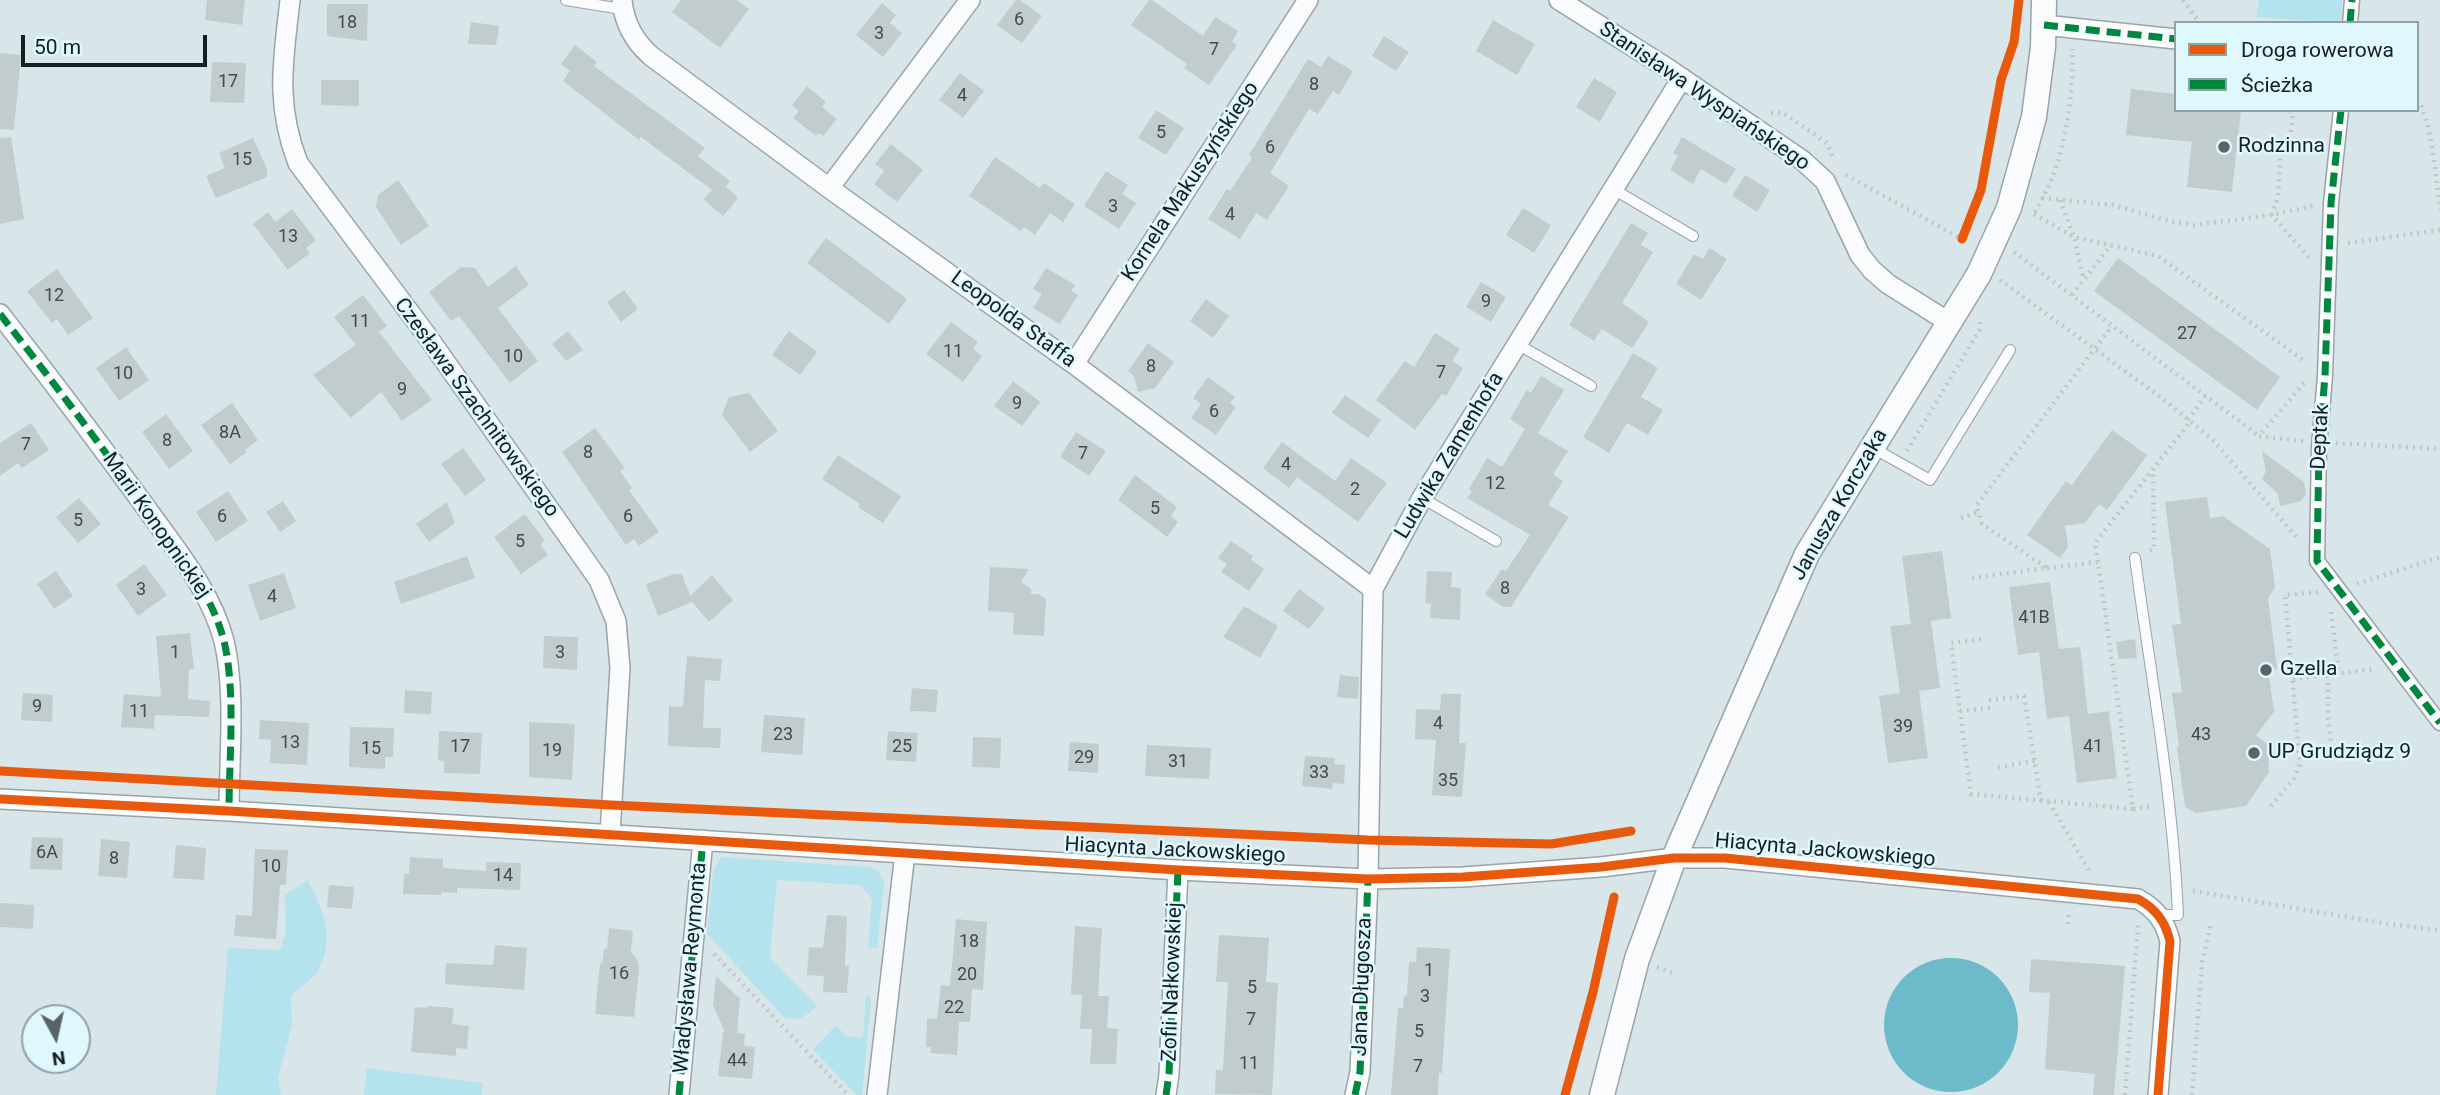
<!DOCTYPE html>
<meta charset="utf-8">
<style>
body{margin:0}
#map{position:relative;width:2440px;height:1095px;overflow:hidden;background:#d8e6e9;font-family:Roboto,sans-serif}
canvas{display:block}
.legend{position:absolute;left:2174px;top:21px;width:245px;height:91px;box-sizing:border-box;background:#def8fe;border:2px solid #8ea1a6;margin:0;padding:9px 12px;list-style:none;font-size:21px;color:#151e21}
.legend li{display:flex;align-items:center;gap:14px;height:35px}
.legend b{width:35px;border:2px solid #8ea1a6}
.north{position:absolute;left:21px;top:1004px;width:70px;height:70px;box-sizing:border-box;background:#def8fe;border:2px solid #8ea1a6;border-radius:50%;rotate:172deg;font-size:19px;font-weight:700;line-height:28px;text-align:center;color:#151e21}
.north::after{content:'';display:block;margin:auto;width:24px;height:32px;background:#596467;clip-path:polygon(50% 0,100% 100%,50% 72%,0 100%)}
.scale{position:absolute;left:21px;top:35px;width:186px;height:32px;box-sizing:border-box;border:4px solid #151e21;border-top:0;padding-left:9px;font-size:21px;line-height:24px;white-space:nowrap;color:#151e21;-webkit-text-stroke:5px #def8fe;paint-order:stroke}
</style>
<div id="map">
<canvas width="2440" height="1095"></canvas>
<ul class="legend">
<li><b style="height:9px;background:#e8590c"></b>Droga rowerowa</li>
<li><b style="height:9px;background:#00873e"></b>Ścieżka</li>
</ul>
<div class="north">N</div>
<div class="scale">50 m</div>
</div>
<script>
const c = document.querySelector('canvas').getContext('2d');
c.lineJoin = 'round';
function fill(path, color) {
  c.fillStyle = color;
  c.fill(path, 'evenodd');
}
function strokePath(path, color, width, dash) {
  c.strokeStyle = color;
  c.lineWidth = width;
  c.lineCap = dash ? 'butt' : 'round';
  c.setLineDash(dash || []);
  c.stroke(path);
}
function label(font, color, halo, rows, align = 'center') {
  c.font = font + ' Roboto,sans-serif';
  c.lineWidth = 5;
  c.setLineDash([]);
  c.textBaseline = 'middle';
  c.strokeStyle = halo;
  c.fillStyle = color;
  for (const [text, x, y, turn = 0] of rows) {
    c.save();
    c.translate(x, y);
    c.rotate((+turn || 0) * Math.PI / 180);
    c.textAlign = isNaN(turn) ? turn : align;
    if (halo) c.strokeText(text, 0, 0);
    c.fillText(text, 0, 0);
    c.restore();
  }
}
fill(new Path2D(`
 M2259,0h83l-2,23 -84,-6z
 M721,857l148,10c9,3 12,7 15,15l-7,66h-9l4,-49 -12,-14 -83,-5 -7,77 47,49c-10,10 -19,16 -33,11l-77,-83 6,-63z
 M308,880c14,30 28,56 11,89 -5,10 -19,18 -28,26l1,30 -14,53 3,17h-65l12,-147 52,2 6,-18 -1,-37z
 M866,994l5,5 -9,96h-5l-44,-45 23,-25 10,11 17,2z
 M367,1068l116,15 -2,12h-117z`), '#b4e2ed');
fill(new Path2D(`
 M1884 1025a67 67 0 1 1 134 0a67 67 0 1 1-134 0Z`), '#6dbaca');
fill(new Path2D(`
 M207,0h38l-3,25 -37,-5z
 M681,0h56l12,9 -29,39 -48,-36z
 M1016,0h4l22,16 -20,27 -25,-18z
 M1149,0h3l51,36 12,-19 23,14 -6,11 5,3 -28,40 -25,-17 3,-4 -56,-39z
 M882,3l14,12 -6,8 12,10 -19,24 -27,-22z
 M327,4h41l-1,37 -40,-5z
 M1493,20l42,24 -18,31 -41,-24z
 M471,22l28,4 -3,19 -28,-1z
 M1384,36l25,16 -13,19 -24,-15z
 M575,45l22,17 -3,4 111,82 -7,8 32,25 -4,6 12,11 -15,18 -20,-17 9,-9 -71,-53 -2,3 -76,-59 7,-10 -9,-7z
 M0,53l21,2 -7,75 -14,-1z
 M1328,56l25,15 -14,24 -6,-4 -15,23 -9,-5 -39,64 19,13 -22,34 -11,-7 -16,26 -32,-20 19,-30 3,2 22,-33 -3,-3 59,-96 13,8z
 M212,62l34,1 -2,40 -34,-1z
 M960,73l24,18 -21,27 -24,-18z
 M1594,78l23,14 -17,30 -24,-15z
 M321,80h38v26l-38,-1z
 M807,86l19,16 -4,5 15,12 -14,17 -4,-3 -3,3 -23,-18 6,-7 -7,-6z
 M2131,89l45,5v16h65l-9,82 -45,-5 5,-45 -66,-7z
 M1156,110l28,18 -18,27 -28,-17z
 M11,137l13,82 -24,5v-86z
 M1682,137l54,32 -10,15 -25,-15 -8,15 -23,-14 8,-14 -5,-3z
 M253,138l14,31v8l-51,21 -10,-22 19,-8 -6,-15z
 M891,144l32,26 -26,32 -23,-18 10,-13 -9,-7z
 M995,157l45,31 4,-5 31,21 -12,18 -13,-9 -15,22 -11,-8 -3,4 -52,-35z
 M1106,171l22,14 -6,9 14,9 -17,26 -35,-23z
 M1745,175l25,15 -13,22 -25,-16z
 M398,180l31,46 -28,19 -25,-38 2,-12z
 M1523,208l28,17 -17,28 -28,-18z
 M292,209l24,31 -10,8 4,5 -22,17 -35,-46 15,-12 7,10z
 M1631,223l17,10 -7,12 12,7 -31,51 27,19 -17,26 -30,-19 -8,12 -25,-16z
 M826,238l81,61 -18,25 -82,-61z
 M1709,248l18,11 -26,41 -25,-16 18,-30 9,5z
 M2118,258l162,119 -23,33 -163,-119z
 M516,266l13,19 -31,23 40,53 -28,22 -51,-67 -8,5 -22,-29 32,-25 14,1 13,19z
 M1046,268l29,17 -4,6 7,4 -18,29 -27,-16 9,-14 -9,-5z
 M57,269l36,49 -25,17 -11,-16 -5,4 -25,-32z
 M1481,282l25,15 -15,25 -25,-15z
 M624,290l14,19 -17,13 -14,-20z
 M363,295l24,31 -8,6 53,68 -30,21 -21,-29 -30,26 -38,-43 43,-30 -22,-28z
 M1206,299l23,17 -16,22 -23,-17z
 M951,322l27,20 -5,7 9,7 -19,26 -37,-28z
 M568,331l15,19 -17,11 -14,-17z
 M789,331l28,21 -17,23 -28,-20z
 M1435,333l25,16 -8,12 11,7 -17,28 -4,-2 -27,36 -39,-30 29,-39 9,6z
 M1148,343l26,19 -19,26 -17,4 -4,-16 -6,-5z
 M126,347l23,33 -30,21 -23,-33z
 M1633,353l25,15 -17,29 22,13 -15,25 -21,-12 -18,30 -26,-16z
 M1541,376l23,14 -26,43 30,18 -15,23 10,7 -15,24 21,12 -58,90h-8l-18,-13 17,-25 4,2 24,-36 -63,-37 5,-7 -3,-2 18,-31 15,9 23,-38 -15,-10 17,-29 4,3z
 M1208,377l27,20 -5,6 6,4 -20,28 -25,-17 10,-14 -8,-6z
 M1013,381l27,21 -18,24 -28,-20z
 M749,393l29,38 -28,21 -28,-37 7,-18z
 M1345,395l36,25 -13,18 -36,-25z
 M232,403l26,37 -13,10 2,2 -17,12 -29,-39z
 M166,414l27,37 -24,18 -27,-37z
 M31,423l18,27 -27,18 -4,-5 -18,13v-33z
 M595,428l30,40 -5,3 12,17 -3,2 30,42 -20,14 -5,-7 -8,6 -64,-93z
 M2112,430l35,25 -40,55 -8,-6 -14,19 -20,3 3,21 -8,11 -33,-23 39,-54 6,4z
 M1076,432l30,19 -17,25 -29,-19z
 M1282,442l53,39 16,-23 36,25 -29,39 -61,-45 -8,11 -26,-20z
 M463,448l23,32 -21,16 -24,-32z
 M2262,451l42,31 2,12 -5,7 -21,5 -2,-12 -16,-15 4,-7z
 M838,455l63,41 -18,27 -25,-16 2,-3 -38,-25z
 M1135,475l42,32 -6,9 7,6 -11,15 -49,-37z
 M228,491l20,30 -32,21 -20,-30z
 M2207,497l3,21 13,-2 47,33 5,38 -7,12 9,69 -8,7 5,37 -18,23 12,10 1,27 -23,34 -50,7 -11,-6 -8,-60h2l-7,-54 10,-1 -10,-67 9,-1 -16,-122z
 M79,498l22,26 -23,19 -22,-26z
 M283,501l13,20 -16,11 -14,-20z
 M447,502l8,21 -26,19 -13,-18z
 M525,514l20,27 -5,3 8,11 -27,19 -27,-37z
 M1231,541l22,15 -2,4 13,9 -15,22 -28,-19 6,-8 -9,-6z
 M1942,551l9,67 -20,3 9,67 -21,3 9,67 -40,5 -9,-67 21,-3 -10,-67 21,-2 -9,-68z
 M467,556l8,22 -74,26 -7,-22z
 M144,564l23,31 -29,21 -22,-31z
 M990,567l39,2 -8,13 10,7v5h7l8,5 -2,37 -31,-2 1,-21 -26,-2z
 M56,571l17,25 -19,13 -17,-25z
 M1427,571l25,1 -1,15 10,1 -1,32 -30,-2 1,-14 -6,-1z
 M284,573l12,35 -36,13 -12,-36z
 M674,574h8l8,22 22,-21 21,25 -24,22 -17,-20 -34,14 -12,-32z
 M2050,582l9,67 21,-2 8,67 21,-3 8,67 -40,5 -8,-67 -22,3 -8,-67 -21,3 -9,-68z
 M1299,589l26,19 -16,21 -26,-18z
 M1244,606l34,20 -18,32 -37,-21z
 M190,633l4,36h-5l-1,30 22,2 -1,16 -54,-2 -1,14 -33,-2 3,-33 37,3 -5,-61z
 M544,636l34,1 -1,33 -34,-2z
 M2135,639l2,19 -18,1 -3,-17z
 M687,656l35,3 -2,22 -15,-1 -2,48h18l-1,20 -52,-2 1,-40 14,1z
 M1340,675l19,2 -1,22 -21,-2z
 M912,688l26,2 -2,22 -26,-1z
 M405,690l27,2 -1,22 -27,-1z
 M23,693l30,2 -1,27 -31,-2z
 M1441,694h20l-2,49h7l-4,54 -30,-2 4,-55 -21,-1 1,-30 24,1z
 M764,715l41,3 -3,37 -41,-3z
 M260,720l49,3 -2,42 -37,-2 1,-23 -12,-1z
 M529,722l46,2 -3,56 -43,-3z
 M350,727l44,1 -1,29h-8v12l-36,-2z
 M439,731l43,2 -2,41 -36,-1v-12l-6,-1z
 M888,731l30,2 -2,29 -30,-2z
 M973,737l28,1 -1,30 -28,-1z
 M1070,742l29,2 -1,29 -30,-2z
 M1147,745l64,3 -2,31 -64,-3z
 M1305,756l30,2 -1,6 11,1 -1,19 -11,-1 -1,6 -30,-3z
 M32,837l31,1 -1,32 -32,-1z
 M101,839l29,3 -3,36 -29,-2z
 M176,845l30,3 -2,32 -31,-2z
 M255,849l33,1 -2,35h-6l-4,54 -42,-3 2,-21 16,1z
 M410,857l33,2v9l43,3v-9l35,1 -1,27 -63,-2v5l-15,-1 -1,3 -38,-1 1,-20h5z
 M329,885l25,2 -2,22 -25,-2z
 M0,903l34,2 -1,24 -33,-2z
 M827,915l20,1 -2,50h4l-2,27 -24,-1 1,-16 -17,-1 2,-28 14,1z
 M956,919l31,3 -4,68 -11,-1 -2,33h-11l-2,33 -27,-2 1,-6h-5l1,-29 10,1 4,-34 9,1z
 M1075,926l27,2 -4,68h11l-2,32 11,1 -2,35h-26l2,-35h-12l2,-34 -11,-1z
 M609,928l24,3 -2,21 7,9 1,9 -5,47 -39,-3 5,-51 2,1 2,-15h3z
 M1219,935l50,3 -3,44 12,1 -6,112 -57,-1 1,-24h7l5,-88h-12z
 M495,945l32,3 -3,42 -79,-6 1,-21 47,2z
 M1417,947l33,2 -8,124h-3l-1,22h-47l7,-87h5l1,-12 3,-1 2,-33h7z
 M2031,959l94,7 -11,129h-21l2,-21 -50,-5 5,-76 -21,-1z
 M716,976l24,23 -3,34 8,1 -1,12 11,1 -3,32 -34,-3 5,-44h2l-12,-27z
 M428,1006l26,2 -2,16 17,2 -2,23 -11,-1v8l-45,-4 4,-45 12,1z`), '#c1ccce');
const service = new Path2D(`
 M566,0l56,9
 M1613,189l80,47
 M1517,344l74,42
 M1873,448l57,32 80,-130
 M1422,498l74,43
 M2135,558c16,119 38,238 43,357h-19`);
const pedestrian = new Path2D(`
 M2350,23l2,-23
 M2341,110l-10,93 -6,173 -6,71 -2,114 123,162`);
const minor = new Path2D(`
 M290,0c-7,61 -15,104 8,163l127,170 174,247 17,41 4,47 -10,166
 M622,0c2,23 12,41 29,56l178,132 245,176 299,225
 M1559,0l108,68 135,92 23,21 35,74 12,15 16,14 62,39
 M2044,25l132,14
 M829,188l141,-188
 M0,314c50,64 99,129 147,195 30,42 64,82 77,132 12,50 5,118 5,170
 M1074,364l234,-364
 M0,799l229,12 949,59 190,9 95,-2 138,-10 73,-9h51l413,41c18,10 27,22 32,42l-12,154
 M679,1095l24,-255
 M877,1095l28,-242
 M1166,1095l3,-21 9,-204
 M1355,1095l5,-23 8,-193 5,-290 49,-91 260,-420`);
const tertiary = new Path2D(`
 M1602,1095l35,-136 37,-101 133,-304 172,-280 30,-66 25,-91 9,-70 1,-47`);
strokePath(service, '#99a4a6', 12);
strokePath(pedestrian, '#99a4a6', 17);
strokePath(minor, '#99a4a6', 22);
strokePath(tertiary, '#99a4a6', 27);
strokePath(new Path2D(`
 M2183,0l17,23
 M2417,100c14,13 20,88 23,110
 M2290,110l3,4 -3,24 -9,3 -3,55 -6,19 37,43
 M1771,113h12l44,30 6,15
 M1846,175l116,64
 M2042,198l71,7 56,16 25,4 78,-10 41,-9
 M2060,200l14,37 10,43
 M2035,212c6,-11 12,-22 17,-34 14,-33 23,-94 20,-129
 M2034,214l40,23 84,19 148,106
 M2348,243l92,-13
 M2014,252l245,184
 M2000,280l162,118 50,41 86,100
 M2072,295l39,-50
 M2188,420l17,-24
 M2303,441l-44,-5 45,-53
 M2336,443l104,6
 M1907,451l73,-122v-10
 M1961,518l17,-6
 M2150,551l4,-2 -1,-78
 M2098,562l-3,-19 95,-121
 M2047,568l51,-6 35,247 20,-3
 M1972,578l75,-10 -65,-44 -6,-18 136,-180
 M2357,584l83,-27
 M2331,612l8,62
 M1981,639l-30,4 20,151 162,15
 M2293,679l82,-10
 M1989,700l35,-4 17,105
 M1960,711l30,-3
 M2300,755l32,-5 -4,-33v-42
 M1998,767l37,-6
 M2049,802l42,72
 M2271,806l23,-28 6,-14 -15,-169 33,-3
 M2193,891l190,32 53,7 4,3
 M2068,924l1,-12
 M714,954l134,141
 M1657,967l16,6
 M2125,1095l13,-170
 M2192,1095l10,-132 9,-40`), '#c0c6c7', 4.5, [2, 5]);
strokePath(service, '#f9fbfc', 10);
strokePath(pedestrian, '#f9fbfc', 14);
strokePath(minor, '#f9fbfc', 19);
strokePath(tertiary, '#f9fbfc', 24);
strokePath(new Path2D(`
 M2350,23l2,-23
 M2044,25l132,14
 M2341,110l-10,93 -6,173 -6,71 -2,114 123,162
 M0,314c50,64 99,129 147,195 30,42 64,82 77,132 12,50 5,118 5,170
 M679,1095l24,-255
 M1166,1095l3,-21 9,-204
 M1355,1095l5,-23 8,-193`), '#00873e', 7, [14, 7]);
strokePath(new Path2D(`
 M1962,239l19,-49 20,-110 13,-38 5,-42
 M0,771l611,34 757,35 183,4 80,-13
 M0,799l229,12 949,59 190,9 95,-2 138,-10 73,-9h51l413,41c18,10 27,22 32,42l-12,154
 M1565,1095l28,-103 21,-95`), '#e8590c', 9);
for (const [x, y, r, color] of [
 [2224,147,7,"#596467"],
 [2266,670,7,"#596467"],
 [2254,753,7,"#596467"]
]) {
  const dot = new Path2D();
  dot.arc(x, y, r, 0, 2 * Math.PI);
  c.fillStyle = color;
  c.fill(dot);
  strokePath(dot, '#def8fe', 2.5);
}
label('18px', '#414a4d', null, [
 ["6",1019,20],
 ["18",347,23],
 ["3",879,34],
 ["7",1214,50],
 ["17",228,82],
 ["8",1314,85],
 ["4",962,96],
 ["5",1161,133],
 ["6",1270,148],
 ["15",242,160],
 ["3",1113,207],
 ["4",1230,215],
 ["13",288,237],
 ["12",54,296],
 ["9",1486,302],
 ["11",360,322],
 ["27",2187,334],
 ["11",953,352],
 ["10",513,357],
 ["8",1151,367],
 ["7",1441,373],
 ["10",123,374],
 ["9",402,390],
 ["9",1017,404],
 ["6",1214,412],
 ["8A",230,433],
 ["8",167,441],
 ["7",26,445],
 ["8",588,453],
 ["7",1083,454],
 ["4",1286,465],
 ["12",1495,484],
 ["2",1355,490],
 ["5",1155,509],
 ["6",222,517],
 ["6",628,517],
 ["5",78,521],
 ["5",520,542],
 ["8",1505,589],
 ["3",141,590],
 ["4",272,597],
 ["41B",2034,618],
 ["1",175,653],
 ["3",560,653],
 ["9",37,707],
 ["11",139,712],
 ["4",1438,724],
 ["39",1903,727],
 ["23",783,735],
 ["43",2201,735],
 ["13",290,743],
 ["17",460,747],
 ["25",902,747],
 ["41",2093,747],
 ["15",371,749],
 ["19",552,751],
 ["29",1084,758],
 ["31",1178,762],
 ["33",1319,773],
 ["35",1448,781],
 ["6A",47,853],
 ["8",114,859],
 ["10",271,867],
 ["14",503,876],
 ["18",969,942],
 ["1",1429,971],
 ["16",619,974],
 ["20",967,975],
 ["5",1252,988],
 ["3",1425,997],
 ["22",954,1008],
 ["7",1251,1020],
 ["5",1419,1032],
 ["44",737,1061],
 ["11",1249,1064],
 ["7",1418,1067]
]);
label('21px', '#151e21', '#def8fe', [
 ["Stanisława Wyspiańskiego",1704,97,34],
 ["Kornela Makuszyńskiego",1191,182,-57],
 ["Leopolda Staffa",1013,320,36],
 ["Czesława Szachnitowskiego",476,408,54],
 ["Deptak",2321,437,-87],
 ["Ludwika Zamenhofa",1450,456,-59],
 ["Janusza Korczaka",1840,505,-60],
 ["Marii Konopnickiej",156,526,55],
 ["Hiacynta Jackowskiego",1175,851,3],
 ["Hiacynta Jackowskiego",1825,851,5],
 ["Władysława Reymonta",691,968,-85],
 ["Zofii Nałkowskiej",1173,982,-88],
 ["Jana Długosza",1363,987,-88]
]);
label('21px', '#151e21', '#def8fe', [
 ["Rodzinna",2238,147],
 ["Gzella",2280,670],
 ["UP Grudziądz 9",2268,753]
], 'left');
</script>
